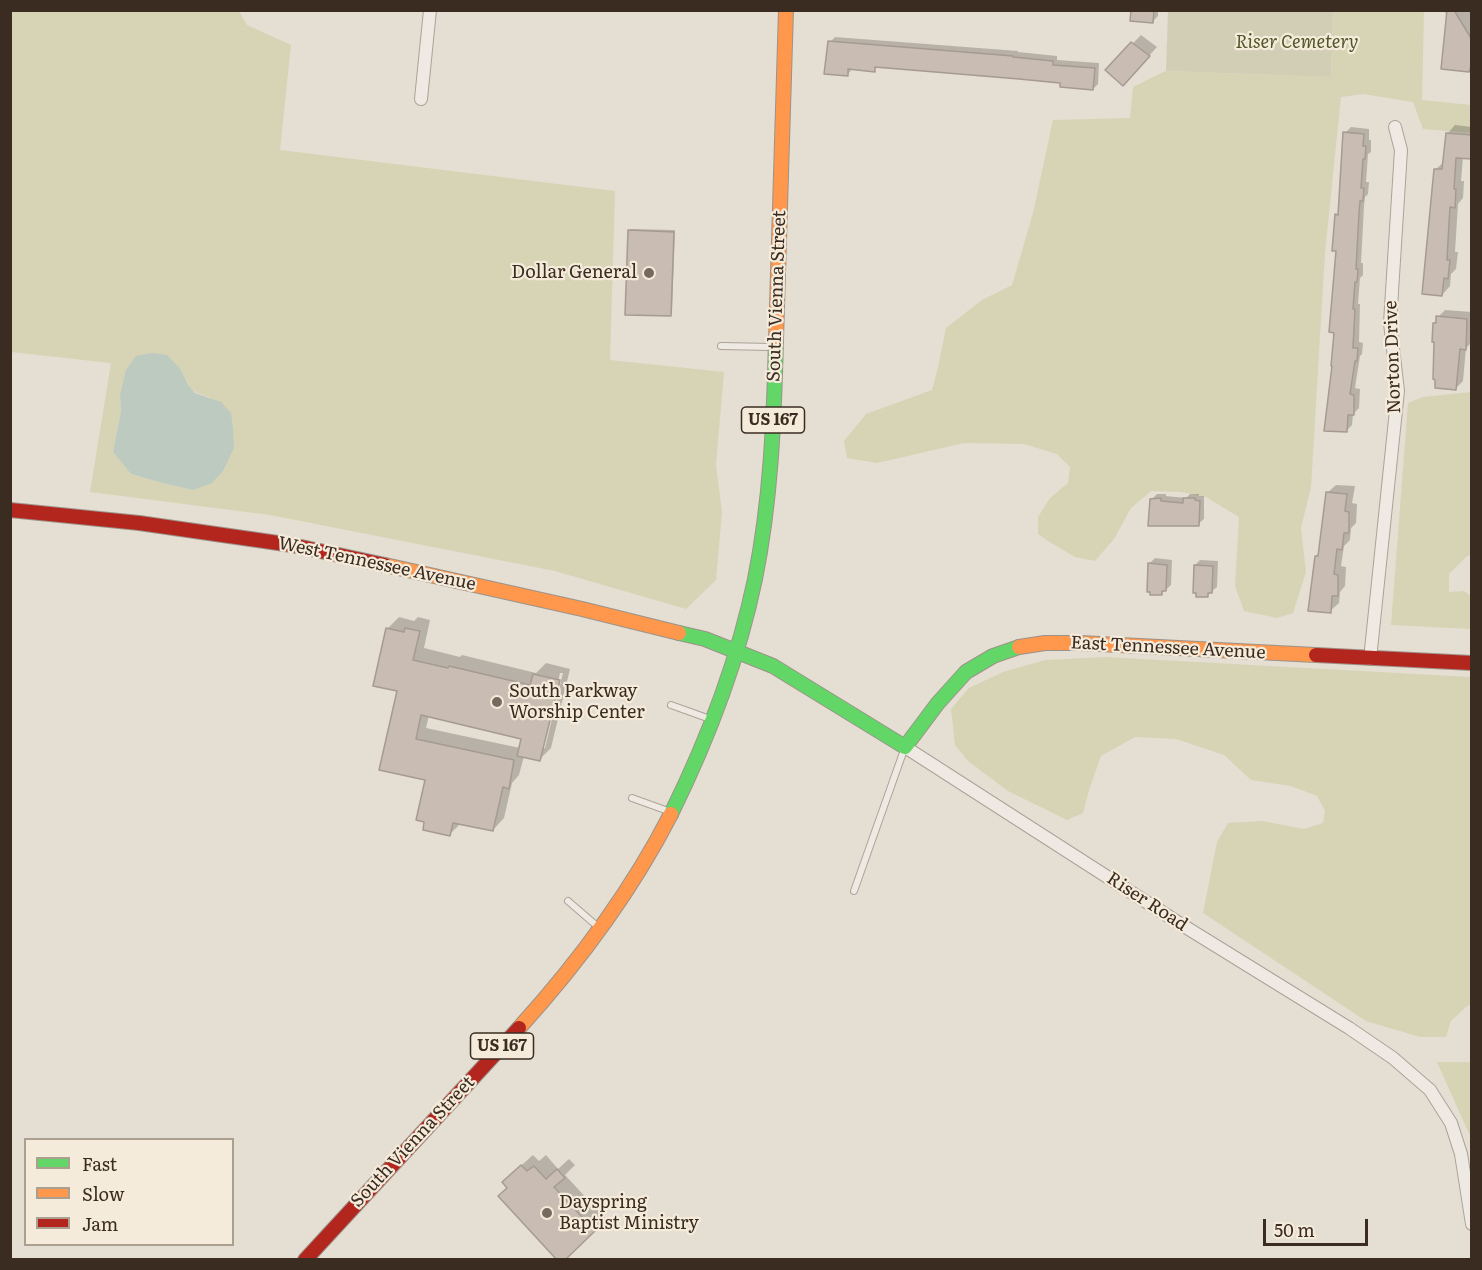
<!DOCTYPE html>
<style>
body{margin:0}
#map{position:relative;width:1482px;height:1270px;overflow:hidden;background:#e5ded2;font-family:Literata,serif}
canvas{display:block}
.frame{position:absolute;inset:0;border:12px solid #3b2c22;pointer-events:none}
.legend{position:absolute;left:24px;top:1138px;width:210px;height:108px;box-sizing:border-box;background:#f5ebda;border:2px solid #ab9f90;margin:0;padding:8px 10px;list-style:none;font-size:18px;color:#3b2c22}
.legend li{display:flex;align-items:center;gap:12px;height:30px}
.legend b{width:30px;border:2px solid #ab9f90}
.scale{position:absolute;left:1263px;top:1219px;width:105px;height:27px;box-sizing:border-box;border:3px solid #3b2c22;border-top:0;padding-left:8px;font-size:18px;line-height:21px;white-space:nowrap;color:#3b2c22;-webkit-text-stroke:4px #f5ebda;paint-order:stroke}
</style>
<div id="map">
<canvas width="1482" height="1270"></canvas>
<div class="frame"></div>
<ul class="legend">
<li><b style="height:8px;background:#63d668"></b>Fast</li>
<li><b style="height:8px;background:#ff974d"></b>Slow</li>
<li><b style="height:8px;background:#b3261e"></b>Jam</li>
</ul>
<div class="scale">50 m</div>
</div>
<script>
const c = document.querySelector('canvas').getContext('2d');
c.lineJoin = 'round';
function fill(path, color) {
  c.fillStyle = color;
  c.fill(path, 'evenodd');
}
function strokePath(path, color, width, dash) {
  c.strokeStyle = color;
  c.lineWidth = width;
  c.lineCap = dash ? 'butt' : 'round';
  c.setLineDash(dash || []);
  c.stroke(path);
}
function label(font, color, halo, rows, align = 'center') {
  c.font = font + ' Literata,serif';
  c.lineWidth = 4.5;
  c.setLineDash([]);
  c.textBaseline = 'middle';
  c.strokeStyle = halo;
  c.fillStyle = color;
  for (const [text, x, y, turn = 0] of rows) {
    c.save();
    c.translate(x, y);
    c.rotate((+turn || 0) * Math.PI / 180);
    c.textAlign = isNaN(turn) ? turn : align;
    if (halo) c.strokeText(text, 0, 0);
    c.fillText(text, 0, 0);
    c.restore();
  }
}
fill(new Path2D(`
 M11,11h228l8,14 44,20 -11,105 335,41 -5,169 114,12 -8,93 6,47 -6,68 -30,29 -131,-38 -285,-56 -180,-23 21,-129 -100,-11zM181,370c8,18 8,21 28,27l-16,93 -31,-7 -31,-9 -18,-22 8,-41 -1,-16z
 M1333,11h91l-2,89 49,5v28l-48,-4 -10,-27 -50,-8 -22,3 -16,156 -14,234 -10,41 5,44 -13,41 -16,5 -33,-7 -9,-25 4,-69 -33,-20 -25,-5 -30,-1 -20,17 -17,31 -19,22 -20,-4 -27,-16 -10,-7v-17l12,-19 18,-15 2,-16 -13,-13 -33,-10 -60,-1 -87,20 -30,-5 -3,-17 22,-27 66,-24 6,-23 8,-39 36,-28 30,-15 21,-72 20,-93 77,-2 3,-31 26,-13 7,-3 165,6z
 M1471,392v162l-5,3 -17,17v18l15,-1 7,5v33l-80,-4 17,-222 15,-6z
 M1105,657l366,20v327l-5,3 -15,14 -5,16h-26l-54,-16 -163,-108 14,-71 11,-19 34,-2 42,8 19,-6 2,-12 -8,-15 -26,-10 -40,-6 -27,-25 -48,-16 -41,-2 -34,19 -12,34 -6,23 -16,7 -59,-29 -40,-30 -13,-16 -4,-36 18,-21 34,-16 42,-12z
 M1437,1062h34v76z`), '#d6d4b5');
fill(new Path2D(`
 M1168,11h165l-2,66 -165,-6z`), '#d1ceb5');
fill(new Path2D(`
 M152,353l15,2 14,15 7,15 7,8 26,9 10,11 2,16 1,19 -11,23 -11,12 -19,7 -31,-7 -31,-9 -18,-22 8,-41 -1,-16 6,-25 10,-14z`), '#bccac0');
fill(new Path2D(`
 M1133,10h25v6l-5,5z
 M1445,10h27v6h-2l2,2v49l-4,3 -20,-57h-3z
 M1141,35l16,12 -26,28 -24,-5z
 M835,37l183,14v1l39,4v4l42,3 -1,21 -5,5 -31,-7 -183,-16 -5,4 -21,-2 -6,7 -17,-33z
 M1455,125l17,2v30h-9l-2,24h3l-1,17 -5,6 -3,48h3l-2,17 -5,5 -1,12 -8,9 -6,-126 9,-8 2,-27z
 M1351,127l18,2v11h2v12l-3,2 -2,28h3l-1,12 -3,3 -1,9 -3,57h2v12l-3,3 -2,26h2l-1,38 4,1 -1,11 -2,2 -5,32 5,1 -1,19 -6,6 -1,11 -6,6 -10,-100v-116l3,-3 6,-79z
 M631,229l44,1 -3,83 -2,2 -41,-84z
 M1445,310l27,2v30l-6,6 -3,33 -7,7 -22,-65 3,-3 1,-3z
 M1336,485l19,1 -3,17 5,1 -1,19 -5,5 -1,12 -6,6 -3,20 5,1 -1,19 -5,6 -1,11 -9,8 -14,-55 4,-4 7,-59z
 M1157,494h9v2l20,2 4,-4h9v2h5v23l-6,5 -47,-24z
 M1155,558l17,2 -1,25 -10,9 -12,-30z
 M1200,560l18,1 -1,26 -10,8 -12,-30z
 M399,617l15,4 4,-4 12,3 -6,28 36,9 2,-2 74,18 10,-10 24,6 -19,79 -11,11 -16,-3 -5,19 -7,8 -8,35 -11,12 -32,-7 -11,11 -24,-14 1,-41 -29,-89 -11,-61zM560,673h3l-18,75h-3zM429,715l94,23 -3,10 -94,-20z
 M533,1155l6,6 7,-6 12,14 11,-10 6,6 -10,10 41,44 -12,11 -85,-43 6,-16z`), '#0003');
const building = new Path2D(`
 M1131,10h23l-1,13 -23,-2z
 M1447,10h7l18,30v22l-3,10 -28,-3z
 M828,41l185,15v1l40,4v4l42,3 -2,22 -33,-3v-4l-41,-4 -144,-12v5l-27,-3v7l-24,-2z
 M1131,42l19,14 -27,30 -18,-16z
 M1343,132l21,2 -1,12h3l-1,13h-2l-2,29h3l-1,13h-3l-1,12 -3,56h2l-1,13h-2l-2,27h2l-2,39h5l-1,13h-2l-5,33 4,1v20h-6l-1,17 -23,-1 8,-65h-1l3,-33 -5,-1 7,-81h-4l3,-37 3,1z
 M1446,133l26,2v24l-16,-1 -2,31h2l-1,19 -5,-1 -2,34 -1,19h3l-2,19 -4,-1 -2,18 -20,-2 12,-125h8z
 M628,230l46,2 -3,84 -46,-1z
 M1436,316l31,3 -1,31 -6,-1 -4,41 -21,-2v-8l-2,-1 1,-37h-2l1,-19h3z
 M1326,492l21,2 -2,17 4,1v21h-5l-2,17 -5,-1 -3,25 4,1v21h-6l-1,17 -23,-2 7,-55h3z
 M1161,498v3l22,2v-5h12v2l5,1 -1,25h-51l2,-27z
 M1148,563l19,2 -1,26h-4v4h-12v-3h-3z
 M1194,565l19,1 -1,27h-4v4h-12v-4h-3z
 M386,628l18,4 1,-4 15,3 -7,29 35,8 1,-2 81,19 3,-11 27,6 -20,81 -23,-5 4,-17 -100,-24 -5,24 98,21 -5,29 -6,-2 -10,44 -40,-8 -3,13 -27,-6 1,-8 -8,-2 9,-40 -46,-10 18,-79 -24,-5z
 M521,1165l6,6 7,-5 12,13 11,-10 8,9 -11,9 41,44 -30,29h-8l-59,-64 9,-8 -5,-6z`);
fill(building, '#c9bcb3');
strokePath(building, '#a69a91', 1.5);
const lane = new Path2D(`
 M721,346l51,1
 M671,705l39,14
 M632,798l36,13
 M854,891l51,-144
 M568,901l29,25`);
const street = new Path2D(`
 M421,99l9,-89
 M1370,659l28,-268 -8,-68 11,-173 -6,-23
 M905,747l274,176 170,105 44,30 37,32 21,33 10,31 11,70`);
const fast = new Path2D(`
 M679,633l26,6 68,27 132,81 33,-44 28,-31 27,-16 26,-9
 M671,814c37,-75 67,-153 84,-235 16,-79 19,-159 21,-240`);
const slow = new Path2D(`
 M776,339l10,-329
 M385,565l197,44 97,24
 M1019,647l26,-4h35l236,12
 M519,1028c59,-65 112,-136 152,-214`);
const jam = new Path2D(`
 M10,510l129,13 153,22 93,20
 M1316,655l156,8
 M305,1260l214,-232`);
strokePath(lane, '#aba39a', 8);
strokePath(street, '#aba39a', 14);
strokePath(fast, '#9b938a', 16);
strokePath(slow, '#9b938a', 16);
strokePath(jam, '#9b938a', 16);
strokePath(lane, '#eeeae3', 6);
strokePath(street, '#eeeae3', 12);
strokePath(fast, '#63d668', 14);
strokePath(slow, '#ff974d', 14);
strokePath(jam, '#b3261e', 14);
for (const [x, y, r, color] of [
 [649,273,6,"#766a60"],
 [497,702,6,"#766a60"],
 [547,1213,6,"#766a60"]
]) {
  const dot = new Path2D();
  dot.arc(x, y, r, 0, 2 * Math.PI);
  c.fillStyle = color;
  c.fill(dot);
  strokePath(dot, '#f5ebda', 2);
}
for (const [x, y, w] of [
 [773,420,63],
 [502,1046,63]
]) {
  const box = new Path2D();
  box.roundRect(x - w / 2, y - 13, w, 26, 4.5);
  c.fillStyle = '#f5ebda';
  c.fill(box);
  strokePath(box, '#3b2c22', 1.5);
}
label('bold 16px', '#3b2c22', null, [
 ["US 167",773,420],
 ["US 167",502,1046]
]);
label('italic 18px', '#4f5629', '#f5ebda', [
 ["Riser Cemetery",1297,43]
]);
label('18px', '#3b2c22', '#f5ebda', [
 ["Dollar General",637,273,"right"],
 ["South Parkway",509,692],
 ["Worship Center",509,713],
 ["Dayspring",559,1203],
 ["Baptist Ministry",559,1224]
], 'left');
label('18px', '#3b2c22', '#f5ebda', [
 ["South Vienna Street",777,296,-88],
 ["Norton Drive",1393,357,-92],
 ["West Tennessee Avenue",377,564,12],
 ["East Tennessee Avenue",1168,648,3],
 ["Riser Road",1147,902,33],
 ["South Vienna Street",413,1142,-47]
]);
</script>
